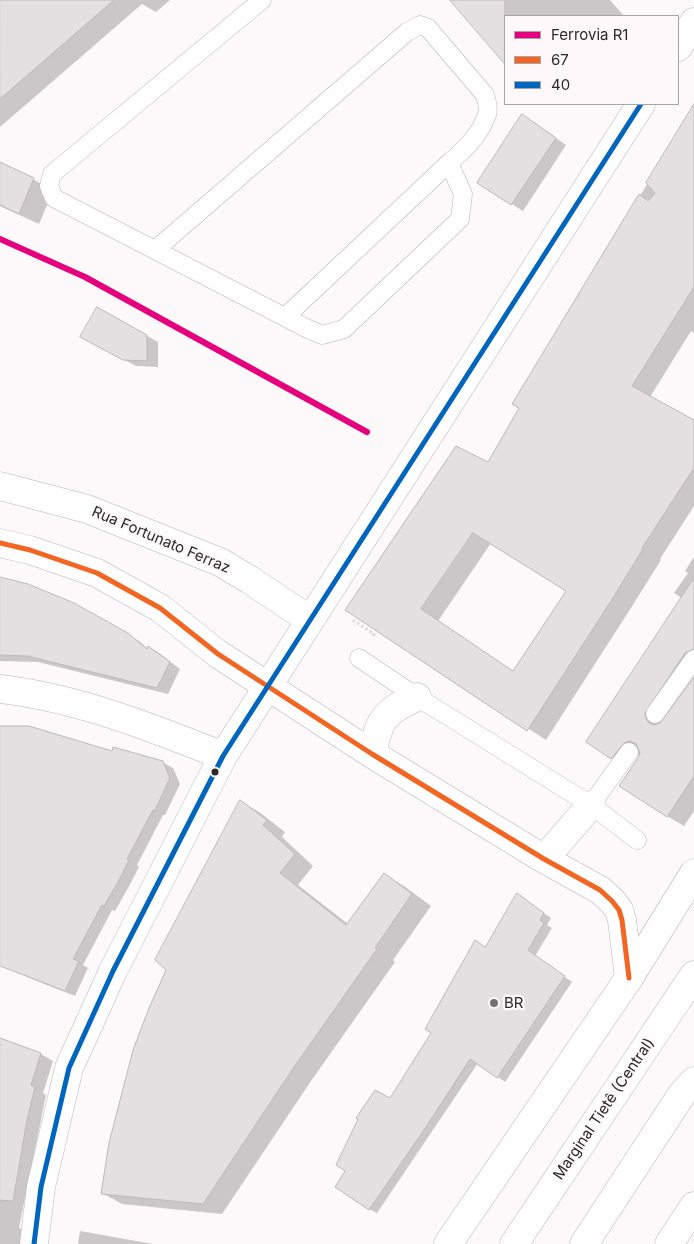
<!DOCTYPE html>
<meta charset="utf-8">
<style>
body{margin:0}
#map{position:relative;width:694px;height:1244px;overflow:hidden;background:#fdf9fb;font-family:Inter,sans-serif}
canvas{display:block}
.legend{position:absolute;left:504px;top:15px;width:175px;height:90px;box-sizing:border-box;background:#fef8fa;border:1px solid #aaa4a6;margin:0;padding:6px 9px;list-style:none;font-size:15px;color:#2c2728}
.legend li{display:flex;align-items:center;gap:10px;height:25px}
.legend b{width:25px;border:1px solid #aaa4a6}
</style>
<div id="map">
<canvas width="694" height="1244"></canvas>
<ul class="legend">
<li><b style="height:6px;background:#e5007d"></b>Ferrovia R1</li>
<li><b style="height:6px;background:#f26522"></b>67</li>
<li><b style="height:6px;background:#0065bd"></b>40</li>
</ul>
</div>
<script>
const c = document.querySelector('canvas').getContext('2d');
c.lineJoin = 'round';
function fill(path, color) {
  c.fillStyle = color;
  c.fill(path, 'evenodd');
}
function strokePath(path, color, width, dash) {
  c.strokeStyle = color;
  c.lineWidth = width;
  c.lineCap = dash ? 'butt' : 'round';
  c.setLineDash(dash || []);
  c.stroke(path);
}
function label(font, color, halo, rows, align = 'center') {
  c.font = font + ' Inter,sans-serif';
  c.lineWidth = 4.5;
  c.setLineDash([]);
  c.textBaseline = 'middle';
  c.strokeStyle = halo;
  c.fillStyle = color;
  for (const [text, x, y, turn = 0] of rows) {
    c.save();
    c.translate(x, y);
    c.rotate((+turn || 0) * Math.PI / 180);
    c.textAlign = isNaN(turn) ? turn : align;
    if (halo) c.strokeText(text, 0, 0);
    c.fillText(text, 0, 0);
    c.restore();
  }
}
fill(new Path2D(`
 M0,0h170l-14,12 -14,-8 -142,123z
 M452,0h158l14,16h-119v46z
 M694,107v226l-3,-2 -41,66 44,24v85l-34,53 1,1 -32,51 -83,129 -200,-130 143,-146 32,-57 -7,-4zM491,543l76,48 -53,81 -76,-51z
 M534,123l32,22 -43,66 -11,-7z
 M0,164l33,15 20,12 -14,33 -39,-18z
 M97,308l61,34v25l-22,-1 -43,-23z
 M694,557v117l-22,31 2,1 20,-27v132l-10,15 -17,-10 -26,-61 -2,-1 -10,13 -17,-9 70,-160 -8,-5 14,-20 -3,-2z
 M0,578l73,26 66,37 9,8 1,-2 10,6 21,16 -12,25 -130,-32 -38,-1z
 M0,727l162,35 11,6 7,16 -15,31h-2l-26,50 2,2 -11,21 -13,23 -3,-1 -29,55 5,3 -13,28 -43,-17 -10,-5 -22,-23z
 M240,801l19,11 26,20 -3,5 31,29 -15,19 50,39 36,-49 20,11 27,20 -38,54 2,2 -84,119 -89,133 -100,-10 -20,-11z
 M517,894l34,24 -4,7 5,3 -17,28 37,26 -67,100 -27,-19 -101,150 -8,-4 22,-110 95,-151z
 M0,1039l41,15 12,7 -10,32 3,2 -27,133 3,1 -2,15h-20z
 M80,1231l73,13h-75z`), '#0003');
const building = new Path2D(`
 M0,0h114l-114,99z
 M450,0h55v64z
 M694,104v183l-62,99 62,34v48l-52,80 1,1 -32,52 -84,130 -182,-121 111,-164 32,16 31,-54 -7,-4 127,-210 9,7 7,-8 -9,-10zM473,533l93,58 -53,80 -92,-62z
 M522,114l34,24 -45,67 -34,-22z
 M0,162l34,16 -15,36 -19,-9z
 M97,307l50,28v26l-24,-1 -43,-23z
 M0,577l28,7 46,19 54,30 19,16 1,-3 22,16 -13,26 -130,-32 -27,-1z
 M694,578v71l-9,4 -40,60 1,6 3,4 5,2 6,-2 34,-46v99l-27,41 -48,-31 19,-28 2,-5 -4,-9 -6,-3 -6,2 -13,16 -25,-17z
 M0,726h29l83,25 1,-4 50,14 7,17 -15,32h-2l-26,49 2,1 -11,22 -14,24 -2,-1 -29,54 6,2 -14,30 -65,-25z
 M240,800l27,20 -4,5 32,29 -15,19 66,52 38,-52 28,21 -37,54 2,1 -85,121 -89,134 -102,-10 8,-51 24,-93 16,-42 17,-38 -11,-10z
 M517,893l27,20 -4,7 4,3 -16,27 37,26 -68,102 -27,-19 -42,65 -59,86 -34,-23 10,-16 -9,-6 22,-46 -2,-1 19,-28 15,8 41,-65 -6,-4 50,-89 10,7z
 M0,1038l41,15 -10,32 4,2 -8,33 -14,81 -13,-1z`);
fill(building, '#e4e0e1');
strokePath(building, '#bcb8b9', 1);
const service = new Path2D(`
 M155,250l252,-218 13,-7 8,3 57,67c2,7 4,14 2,20 -7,20 -23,35 -38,48l14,31 -3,25 -116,110 -22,6 -16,-7 -252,-130 -5,-12 3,-12 210,-174
 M285,317l164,-154
 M359,658l58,39 174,108 46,35
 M655,714l39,-55
 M591,805l38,-53`);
const minor = new Path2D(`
 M0,689c77,9 151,38 223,67
 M34,1244l7,-57 28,-119 44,-97 110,-215 45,-70`);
const tertiary = new Path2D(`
 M678,47l16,-25
 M0,486l87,23 133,53 30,18 60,40
 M0,543l30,7 67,23 63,35 58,46 154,100 172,105 56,31 12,11 7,9 3,10 7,58
 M268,686l373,-582
 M372,754c7,-35 13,-43 45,-57
 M544,859l47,-54`);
const trunk = new Path2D(`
 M448,1244l181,-266 65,-105
 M514,1244l180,-269`);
const motorway = new Path2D(`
 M584,1244l98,-150 12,-13
 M669,1244l25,-38`);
strokePath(service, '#b8b4b5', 19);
strokePath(minor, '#b8b4b5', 29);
strokePath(tertiary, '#b8b4b5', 29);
strokePath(trunk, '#b8b4b5', 29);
strokePath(motorway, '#b8b4b5', 29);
strokePath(new Path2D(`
 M353,620l21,14 -2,4`), '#dcdbdc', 3, [2.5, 2.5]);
strokePath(service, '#fffefe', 18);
strokePath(minor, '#fffefe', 28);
strokePath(tertiary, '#fffefe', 28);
strokePath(trunk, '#fffefe', 28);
strokePath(motorway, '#fffefe', 28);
strokePath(new Path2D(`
 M0,543l30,7 67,23 63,35 58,46 154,100 172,105 56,31 12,11 7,9 3,10 7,58`), '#f26522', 5);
strokePath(new Path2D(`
 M34,1244l7,-57 28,-119 44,-97 110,-215 418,-652`), '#0065bd', 5);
strokePath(new Path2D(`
 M0,239l85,38 282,155`), '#e5007d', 6);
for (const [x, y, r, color] of [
 [215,772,4.5,"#2c2728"],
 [494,1003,5,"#757072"]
]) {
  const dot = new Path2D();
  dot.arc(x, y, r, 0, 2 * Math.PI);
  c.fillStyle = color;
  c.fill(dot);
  strokePath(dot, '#fef8fa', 2);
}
label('15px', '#2c2728', '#fef8fa', [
 ["Rua Fortunato Ferraz",161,540,23],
 ["Marginal Tietê (Central)",604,1109,-56]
]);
label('15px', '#2c2728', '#fef8fa', [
 ["BR",504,1003]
], 'left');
</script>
